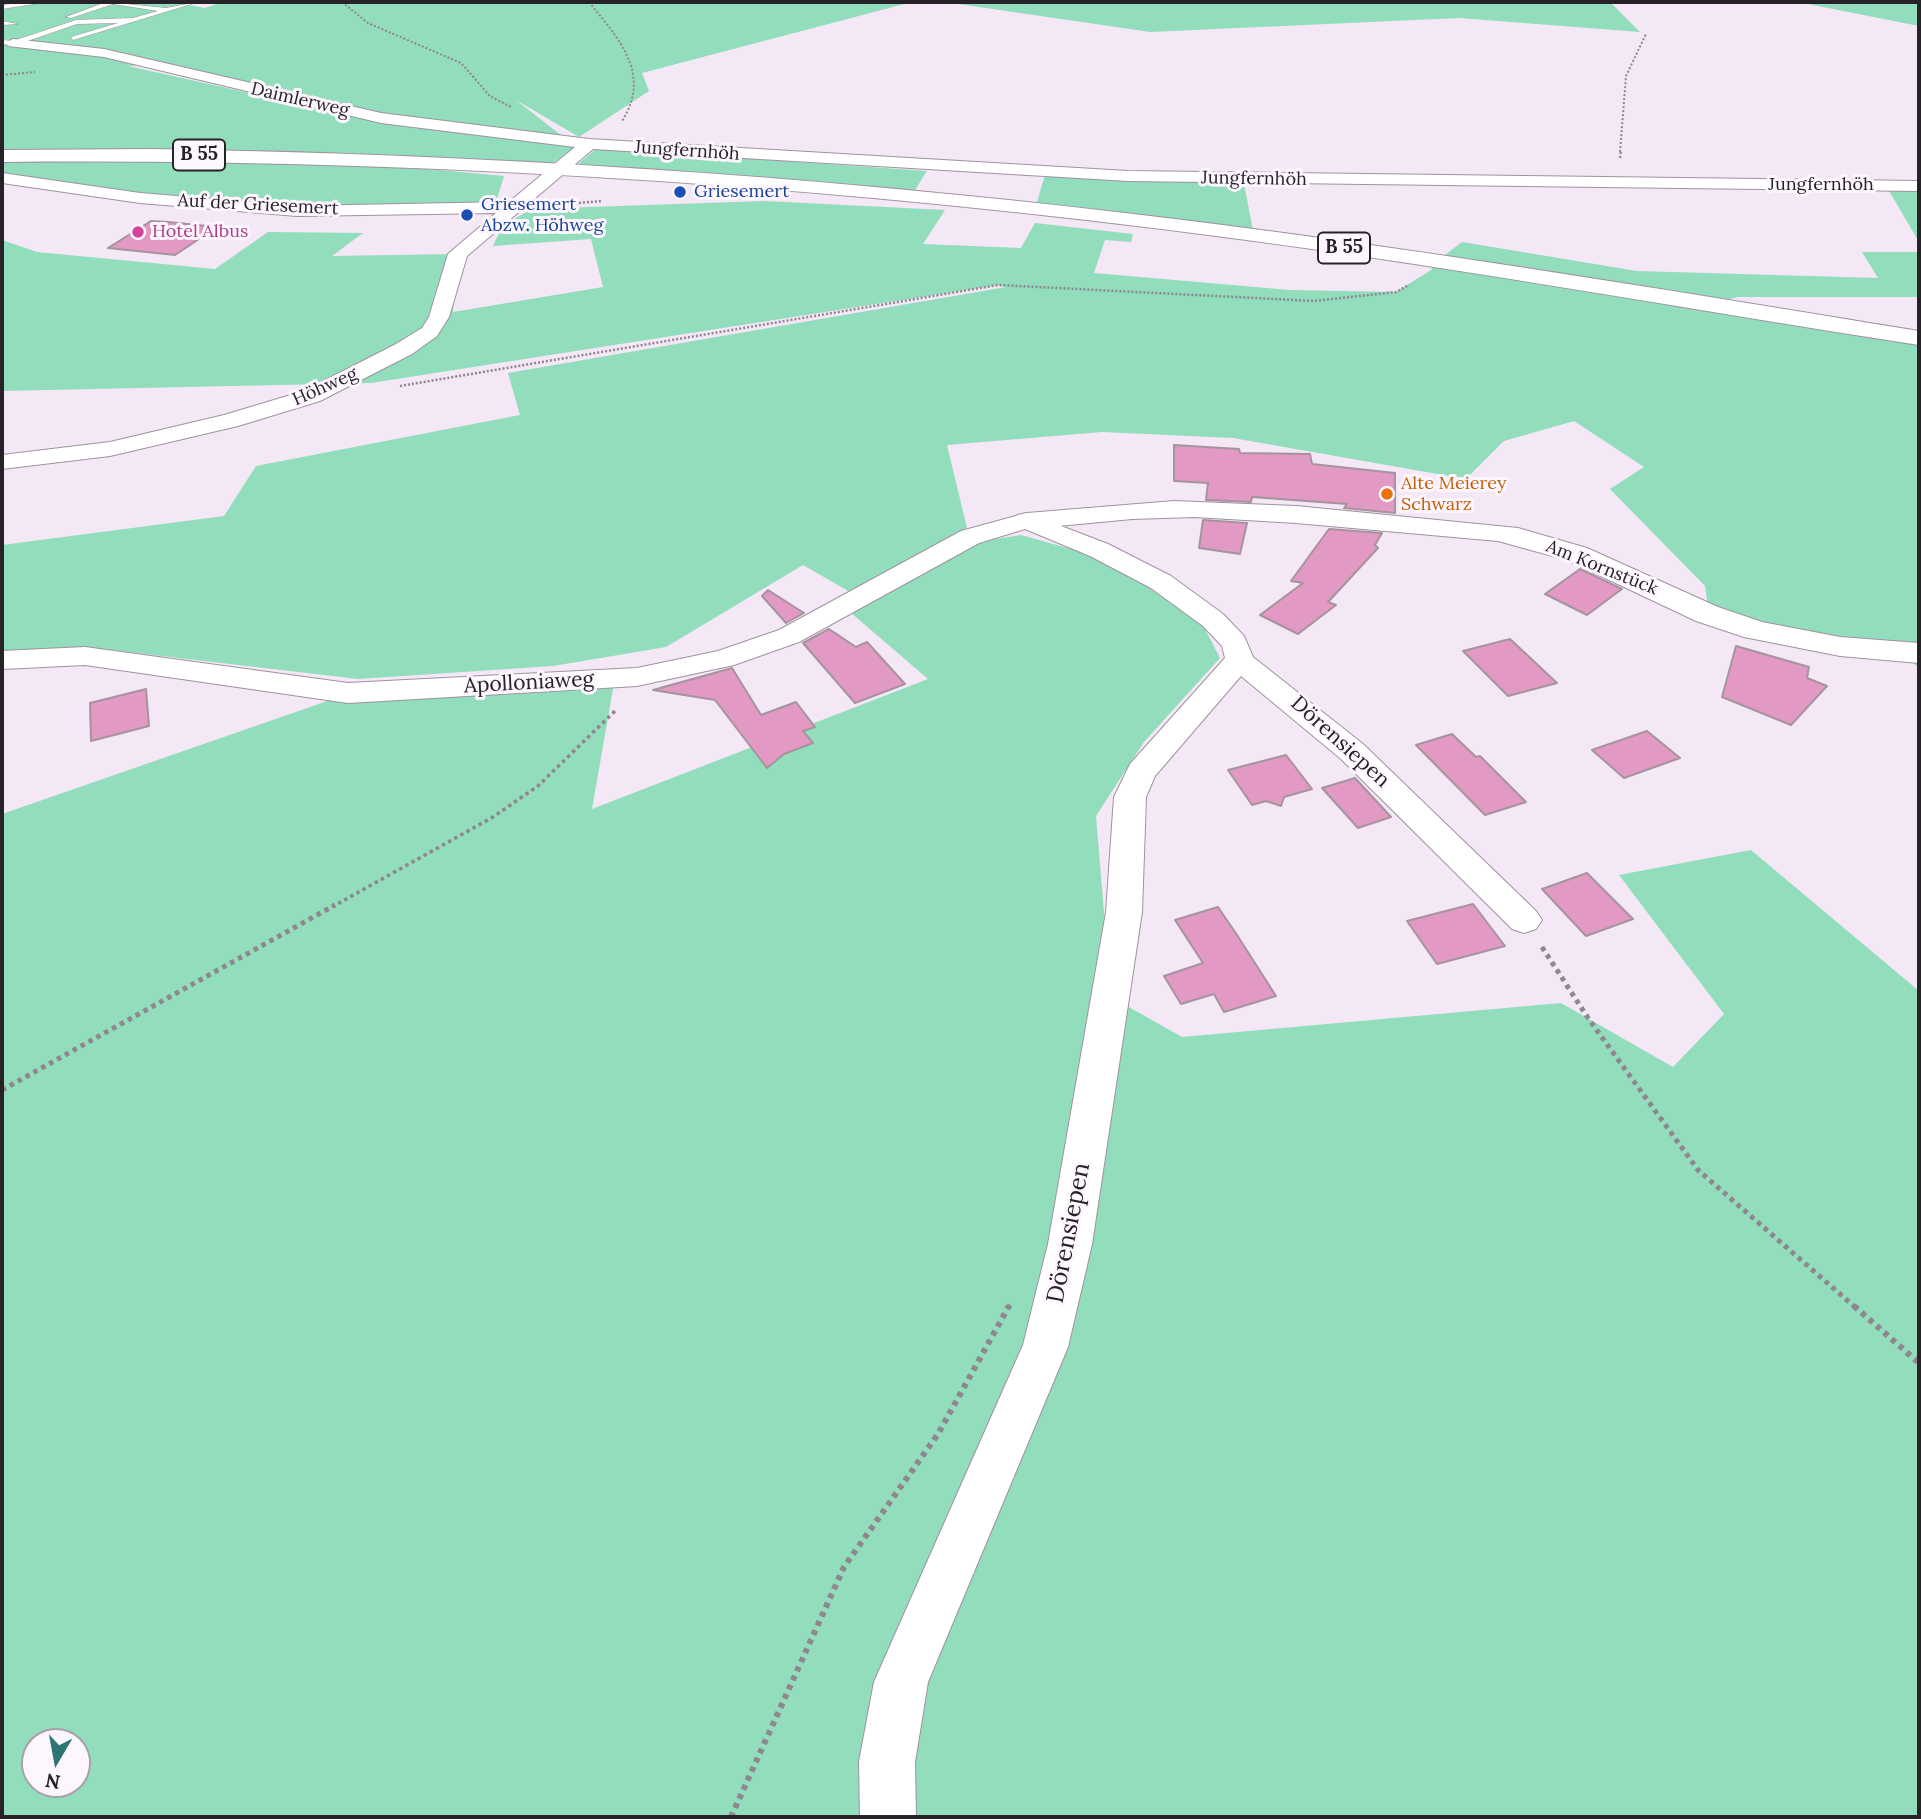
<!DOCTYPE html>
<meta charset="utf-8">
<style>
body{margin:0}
#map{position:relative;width:1921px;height:1819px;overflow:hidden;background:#f4e7f6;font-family:Lora,serif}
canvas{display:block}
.frame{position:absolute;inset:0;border:4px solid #272227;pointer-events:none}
.north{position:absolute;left:21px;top:1728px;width:70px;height:70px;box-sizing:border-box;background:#fef6ff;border:2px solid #a8a1a9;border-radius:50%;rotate:190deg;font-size:19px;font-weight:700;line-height:28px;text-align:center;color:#272227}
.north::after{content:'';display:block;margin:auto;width:24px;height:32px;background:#2b7573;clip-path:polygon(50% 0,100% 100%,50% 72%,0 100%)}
</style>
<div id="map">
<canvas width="1921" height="1819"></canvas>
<div class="frame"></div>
<div class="north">N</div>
</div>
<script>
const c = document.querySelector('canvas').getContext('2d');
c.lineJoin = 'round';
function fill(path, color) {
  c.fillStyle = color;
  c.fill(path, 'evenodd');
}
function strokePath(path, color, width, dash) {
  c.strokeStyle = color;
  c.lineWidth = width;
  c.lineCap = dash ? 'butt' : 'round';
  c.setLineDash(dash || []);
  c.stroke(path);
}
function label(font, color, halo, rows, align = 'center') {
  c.font = font + ' Lora,serif';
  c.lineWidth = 6;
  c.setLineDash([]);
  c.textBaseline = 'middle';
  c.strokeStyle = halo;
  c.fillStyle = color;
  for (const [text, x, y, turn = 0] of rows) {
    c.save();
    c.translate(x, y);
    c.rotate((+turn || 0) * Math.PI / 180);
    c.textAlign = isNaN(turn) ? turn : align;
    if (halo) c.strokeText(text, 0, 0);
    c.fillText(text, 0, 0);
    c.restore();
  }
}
fill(new Path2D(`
 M2,2h170l33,6 18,-6h689l-270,71 7,18 -70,46 -63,-37 55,43 -189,-26 -237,-52 -17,1 243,54 206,26 -24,17c-184,-9 -367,-16 -551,-11z
 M945,2h665l30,30 -181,-14 -309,14z
 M1798,2h121v24z
 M597,148l330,23 -12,19 -338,-25z
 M126,154l192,5 186,17 -8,26 -199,9 -295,-33v-22z
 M1045,175l199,9 9,46 -217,-25z
 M1884,182h35v60z
 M764,201l181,9 -22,34 98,4 14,-25 98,11 -2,8 -26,-2 -11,33 196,17 106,2 35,-22 6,-9 25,-19 175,29 241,7 -16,-26h57v45h-181l-24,6 205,35v331l-14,-16 -196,-38 -4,-29 -95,-97 34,-22 -70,-46 -70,20 -38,38 -233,-41 -131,-6 -155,13 20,83 -117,64 -47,-27 -137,82 -113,19 -195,13 -256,-30 -100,10v-114l222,-29 32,-50 264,-51 -12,-42 498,-86 -8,-2 -627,98 -369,8v-151l35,12 178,17 53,-37 95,1 -31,23 126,-2 -5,58 150,-25 -12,-48 -98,7 10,-21 29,-16z
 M1021,535l86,24 96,66 17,33 -76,84 -48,74 15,181 71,40 379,-34 112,64 51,-53 -105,-139 132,-25 168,141v826h-1917v-1003l337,-117 275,-14 -22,126 336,-130 -78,-67 126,-70zM35,1742h42v42h-42z`), '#92ddbb');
const building = new Path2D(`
 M151,221l17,1 49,5 -42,28 -67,-7z
 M1174,445l65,4 1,4 70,1 2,10 83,9v40l-51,-5 3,-4 -95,-7 -1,5 -45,-2 2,-17 -34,-2z
 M1203,520l44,3 -7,31 -41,-6z
 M1329,529l53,4 -7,12 3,3 -50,54 8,3 -38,29 -38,-19 43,-32 -12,-2z
 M1580,569l42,20 -35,26 -42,-21z
 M768,590l36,23 -18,10 -24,-27z
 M829,629l27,18 11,-5 38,42 -50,19 -52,-60z
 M1510,639l47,44 -49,13 -45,-45z
 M1736,646l73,21 -2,11 20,8 -36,39 -69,-28z
 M732,668l29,47 35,-13 19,25 -12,4 10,12 -29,11 -17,14 -52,-68 -62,-10z
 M146,689l3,37 -58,15 -1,-38z
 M1647,731l33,27 -56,20 -32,-28z
 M1452,734l24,23 4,-1 46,46 -41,13 -69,-70z
 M1286,755l26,34 -28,8 -3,9 -15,-5 -14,4 -24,-35z
 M1355,778l36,39 -33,11 -36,-40z
 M1587,873l46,46 -47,17 -44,-47z
 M1473,904l32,42 -68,18 -30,-43z
 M1218,907l19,28 39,61 -52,16 -10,-18 -33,10 -17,-28 39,-13 -28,-43z`);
fill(building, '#e299c3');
strokePath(building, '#a5949d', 2);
const service = new Path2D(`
 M29,2h18l-45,7v-4z
 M106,2l60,6 32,-6 -125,38 -2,-3 47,-14 -41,1 -61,21 -14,-1v-4l11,1 63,-21 57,-2 25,-7 -45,-7 -42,14 -5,-1z
 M2,21l16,3 -16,1z`);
const minor = new Path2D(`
 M13,39l91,10 277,64 208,26 539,32 791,10v10l-791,-10 -535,-32 -126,107 -18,61 -12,19 -25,18 -92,47 -82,25 -128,30 -108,13v-14l108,-13 114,-27 80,-24 92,-47 26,-16 7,-11 19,-63 48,-41 -199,3 -157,-13 -138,-20v-10l138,20 157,13 212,-4 66,-55 -194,-24 -277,-66 -96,-11 -2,-3z
 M1027,513l81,31 63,32 52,38 21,22 9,21 110,87 173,167 6,9 -6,9 -12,4 -12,-4 -171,-170 -100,-83 -86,100 -9,21 -4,115 -50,332 -24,103 -140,335 -13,80 1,55h-56l-1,-55 15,-80 149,-337 25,-101 58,-332 8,-115 16,-33 95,-106 -3,-12 -19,-20 -52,-38 -61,-32 -65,-27 -46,14 -180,99 -65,23 -97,21 -289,17 -263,-38 -83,4v-18l83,-4 263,36 289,-15 81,-17 61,-21 182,-99z`);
const tertiary = new Path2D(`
 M1174,501l122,5 222,22 69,20 131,59 44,15 78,15 79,6v20l-79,-7 -96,-19 -48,-16 -129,-61 -69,-19 -202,-18 -101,-6 -63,2 -105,10 -10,-2 -4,-6 4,-6 10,-2z`);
const primary = new Path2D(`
 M154,149c324,5 649,26 971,64 266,31 530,75 794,118v14c-226,-35 -452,-76 -680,-106 -409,-54 -824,-81 -1237,-77v-12z`);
strokePath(service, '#9f93a0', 1);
strokePath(minor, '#9f93a0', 2);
strokePath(tertiary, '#9f93a0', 2);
strokePath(primary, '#9f93a0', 2);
strokePath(new Path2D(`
 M342,2l26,21 93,40 29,33 21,11
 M589,2c30,37 63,72 33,119
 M2,75l33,-3
 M1620,152l6,-76 20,-42`), '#8f8690', 2, [2, 2]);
strokePath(new Path2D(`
 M1620,158l1,-7
 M563,204l40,-3
 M400,386l598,-101 316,16 82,-9 13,-7`), '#8f8690', 2.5, [2, 2]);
strokePath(new Path2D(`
 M332,907l161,-90 45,-31 79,-77`), '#8f8690', 3.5, [3.5, 3.5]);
strokePath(new Path2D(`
 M1542,947l46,71 110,152 158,138
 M2,1090l333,-185
 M1008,1308l2,-3`), '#8f8690', 5, [4.5, 4.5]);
strokePath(new Path2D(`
 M1854,1306l65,57
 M731,1817l113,-250 94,-133 71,-128`), '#8f8690', 6, [5, 5]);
fill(service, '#fff');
fill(minor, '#fff');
fill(tertiary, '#fff');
fill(primary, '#fff');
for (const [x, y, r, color] of [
 [680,192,7,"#1a4fb4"],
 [467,215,7,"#1a4fb4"],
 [138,232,7,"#d1479c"],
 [1387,494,7,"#e8710a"]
]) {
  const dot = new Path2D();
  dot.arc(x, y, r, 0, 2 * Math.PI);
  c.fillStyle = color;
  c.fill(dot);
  strokePath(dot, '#fef6ff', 2.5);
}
label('18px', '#272227', '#fef6ff', [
 ["Daimlerweg",300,100,13],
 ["Jungfernhöh",687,151,4],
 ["Jungfernhöh",1254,179,1],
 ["Jungfernhöh",1821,185],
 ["Auf der Griesemert",258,205,3],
 ["Höhweg",325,387,-24],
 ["Am Kornstück",1602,568,22]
]);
label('18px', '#164399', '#fef6ff', [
 ["Griesemert",694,192],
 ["Griesemert",481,205],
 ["Abzw. Höhweg",481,226]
], 'left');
label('18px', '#b23c85', '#fef6ff', [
 ["Hotel Albus",152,232]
], 'left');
label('18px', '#c56008', '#fef6ff', [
 ["Alte Meierey",1401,484],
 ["Schwarz",1401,505]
], 'left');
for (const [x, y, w] of [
 [199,155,52],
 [1344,248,52]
]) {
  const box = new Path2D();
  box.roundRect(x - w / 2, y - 15.5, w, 31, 5);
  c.fillStyle = '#fef6ff';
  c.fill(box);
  strokePath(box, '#272227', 2);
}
label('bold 19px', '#272227', null, [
 ["B 55",199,155],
 ["B 55",1344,248]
]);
label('21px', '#272227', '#fef6ff', [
 ["Apolloniaweg",529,683,-3],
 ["Dörensiepen",1340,742,42]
]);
label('24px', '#272227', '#fef6ff', [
 ["Dörensiepen",1069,1233,-79]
]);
</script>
